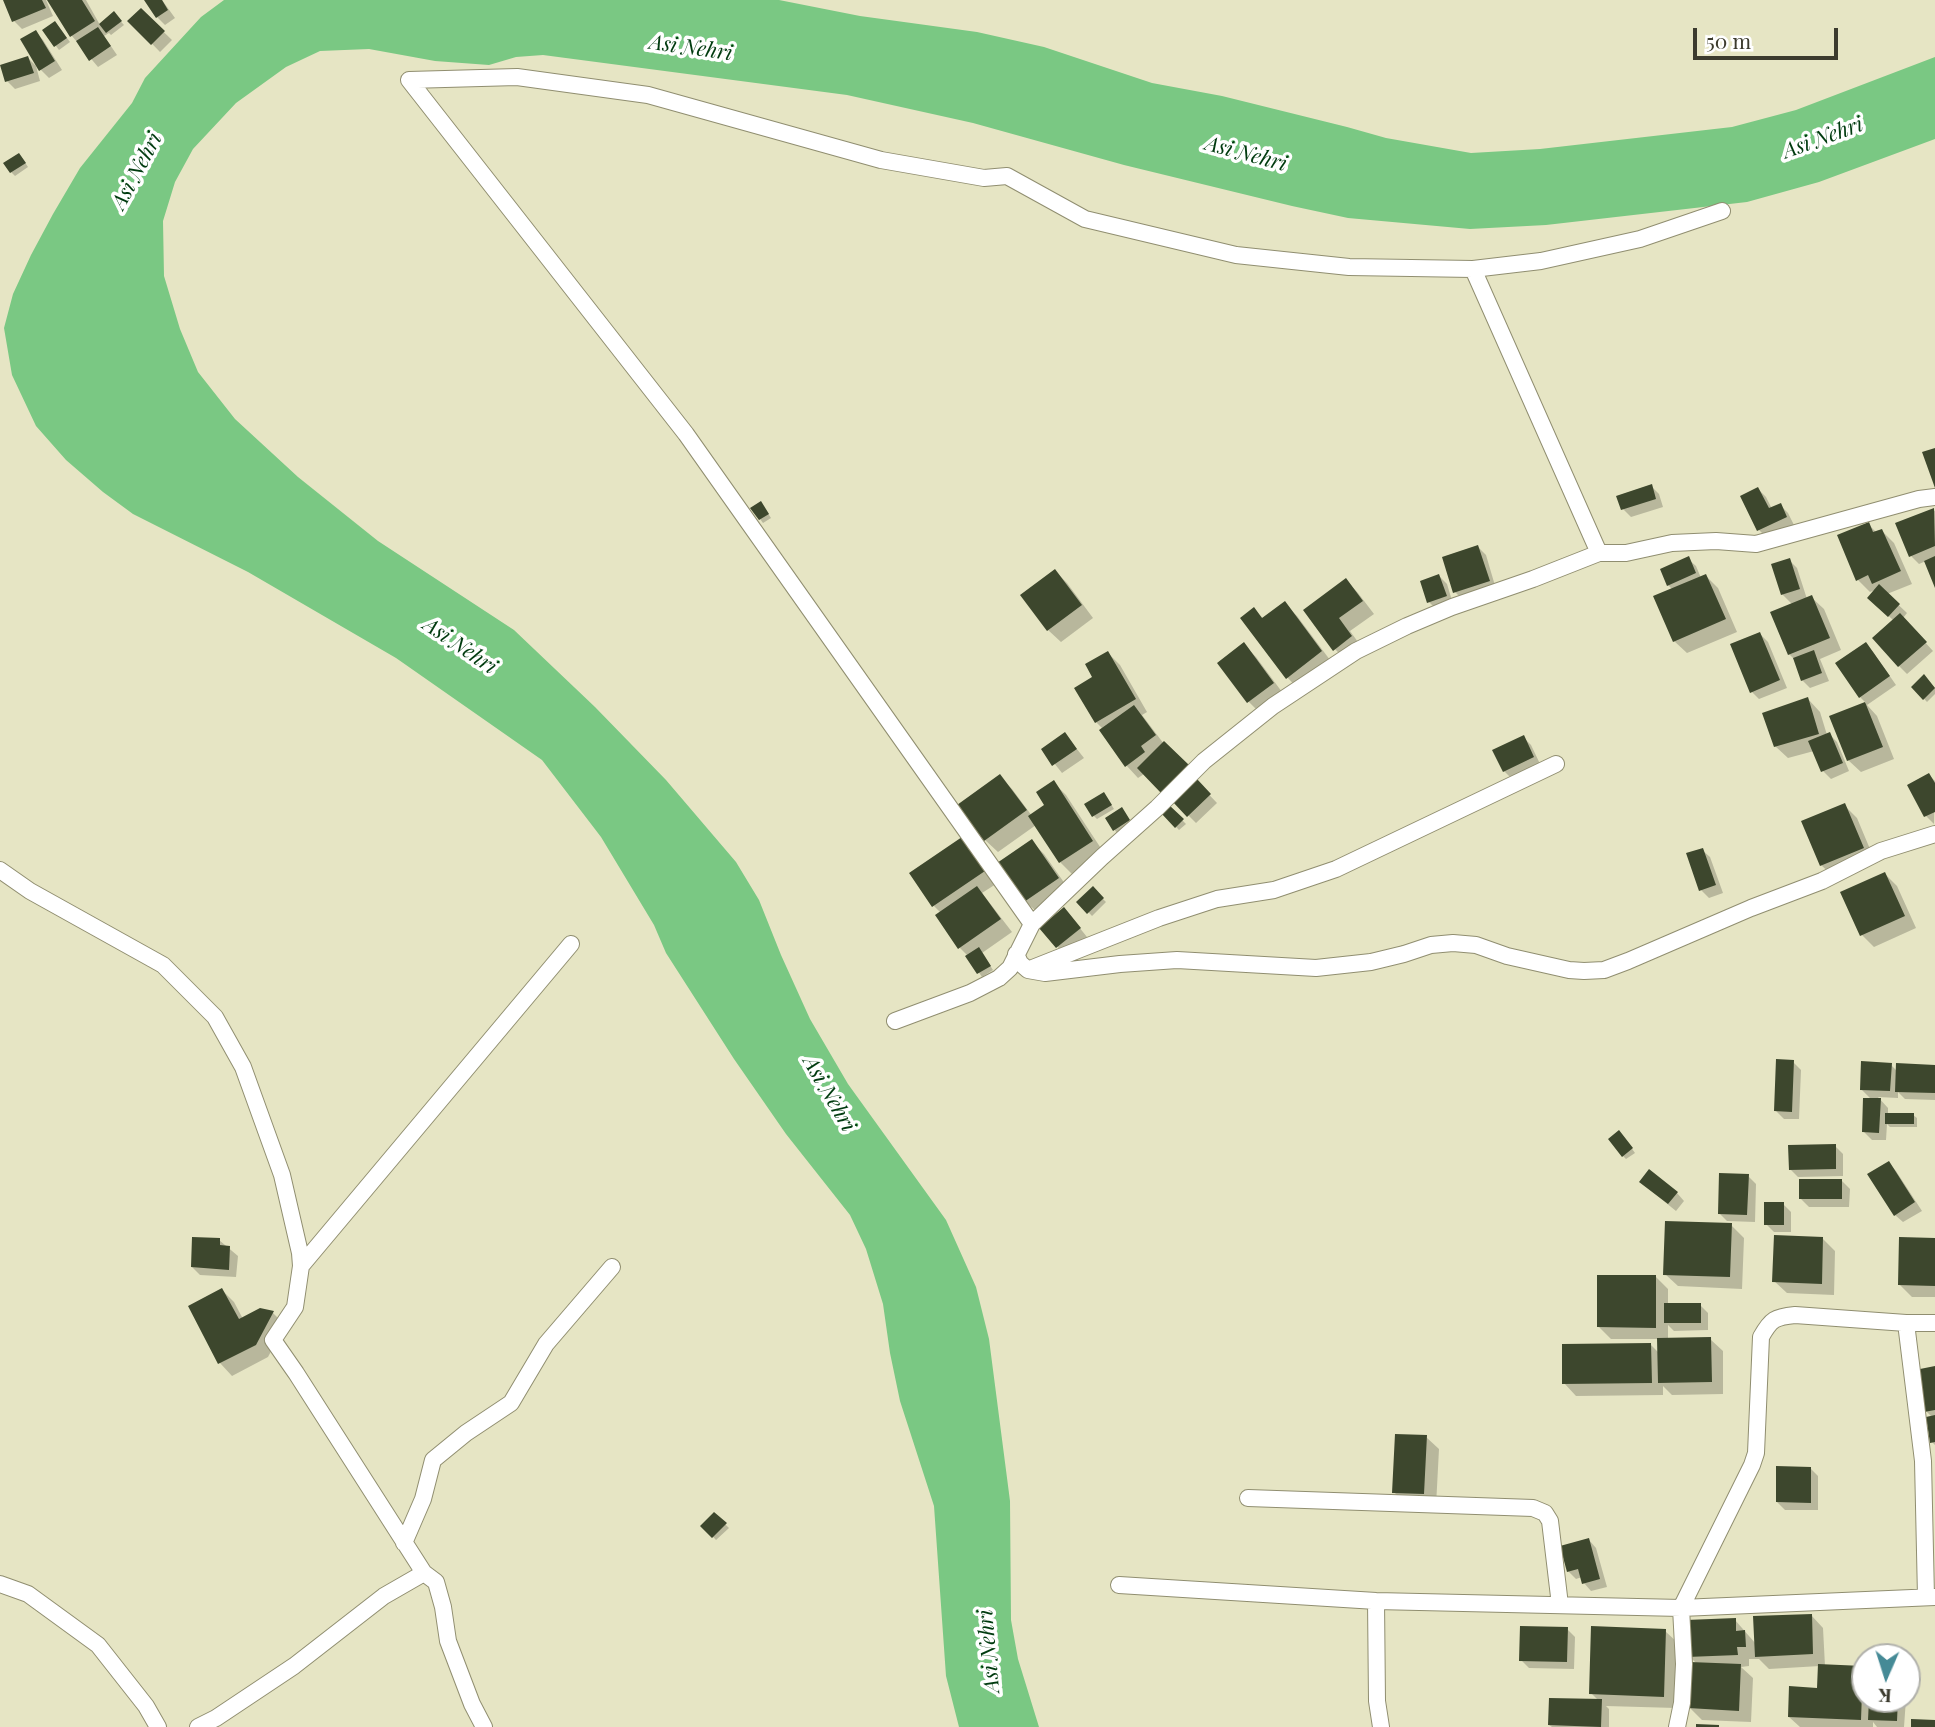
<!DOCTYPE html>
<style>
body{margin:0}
#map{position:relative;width:1935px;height:1727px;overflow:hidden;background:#e6e5c4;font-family:"Playfair Display",serif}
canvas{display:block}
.north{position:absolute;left:1851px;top:1643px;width:70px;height:70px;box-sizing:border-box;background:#fff;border:2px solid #b1b1ab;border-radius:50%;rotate:183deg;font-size:19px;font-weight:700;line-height:28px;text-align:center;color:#3c3b2e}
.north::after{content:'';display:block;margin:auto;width:24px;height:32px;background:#458a96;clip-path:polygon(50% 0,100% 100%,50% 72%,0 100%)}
.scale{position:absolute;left:1693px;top:28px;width:145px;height:32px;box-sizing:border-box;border:4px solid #3c3b2e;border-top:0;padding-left:9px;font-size:21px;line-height:24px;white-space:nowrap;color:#3c3b2e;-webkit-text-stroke:5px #fff;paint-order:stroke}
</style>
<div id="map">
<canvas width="1935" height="1727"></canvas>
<div class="north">K</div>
<div class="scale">50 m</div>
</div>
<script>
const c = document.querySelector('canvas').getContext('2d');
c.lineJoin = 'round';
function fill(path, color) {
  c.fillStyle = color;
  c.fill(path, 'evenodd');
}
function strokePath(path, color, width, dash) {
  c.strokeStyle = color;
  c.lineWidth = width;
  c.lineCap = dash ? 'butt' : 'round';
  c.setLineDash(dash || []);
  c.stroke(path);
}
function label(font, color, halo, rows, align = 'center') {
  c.font = font + ' "Playfair Display",serif';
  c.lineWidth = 7;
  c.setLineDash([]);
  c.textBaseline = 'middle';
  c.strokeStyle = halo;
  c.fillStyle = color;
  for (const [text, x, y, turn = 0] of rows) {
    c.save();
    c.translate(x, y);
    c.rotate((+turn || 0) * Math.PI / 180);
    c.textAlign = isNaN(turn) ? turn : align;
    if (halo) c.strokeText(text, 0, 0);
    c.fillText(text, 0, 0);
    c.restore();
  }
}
fill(new Path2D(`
 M224,0h555l81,16 117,16 67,15 108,36 70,13 125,31 39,11 85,15 69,-4 192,-22 64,-17 139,-53v82l-116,43 -72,20 -201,23 -76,4 -122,-11 -56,-12 -168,-41 -151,-42 -126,-28 -304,-40 -27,2 -27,8 -54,-4 -66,-12 -49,2 -34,16 -50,36 -43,46 -18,33 -12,39 1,55 16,53 18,43 37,47 63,58 80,64 136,89 81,77 71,73 70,82 23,38 22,55 29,64 38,65 98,136 30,67 13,52 21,162 1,119 7,39 21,68h-80l-13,-51 -12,-170 -34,-105 -10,-48 -7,-49 -17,-55 -16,-34 -64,-81 -52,-75 -68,-106 -12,-28 -53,-88 -59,-77 -146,-102 -148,-86 -115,-58 -30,-22 -37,-32 -30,-34 -24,-51 -8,-47 9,-34 18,-39 22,-41 27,-46 52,-65 13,-25 56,-61z`), '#7ac883');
fill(new Path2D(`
 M5,0h41l7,16 -31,13 -8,-8z
 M49,0h37l14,25 14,-11 10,11 -13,10 -2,-2 -5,3 13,19 -19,12 -26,-31z
 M146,0h16l13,18 -10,7 -8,-8z
 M141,10l31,30 -12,12 -30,-31z
 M58,26l12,16 -11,8 -15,-20z
 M36,32l7,8 19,30 -13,8 -8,-8 -19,-30z
 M28,58l8,8 4,15 -25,8 -8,-8z
 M22,158l6,9 -13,9 -4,-4z
 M1651,486l8,8 4,13 -32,10 -8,-8z
 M1758,489l8,8 6,12 8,-4 8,8 6,12 -27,13 -8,-8 -16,-34z
 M764,507l7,11 -8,5 -3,-4z
 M1933,510l2,1v72l-9,-22 -7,3 -8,-8z
 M1868,524l9,9 5,-2 12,12 18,41 -25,10 20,19 -4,5 30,33 -26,23 -8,-8 -5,-45 -17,-16v-16l-7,3 -12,-12z
 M1478,547l8,8 10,34 -33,11 -8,-8z
 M1688,559l8,7 5,12 5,-2 12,12 19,44 -50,21 -13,-12 -1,-51 -5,-5z
 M1789,560l8,8 10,31 4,-2 13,12 17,41 -21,9 9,22 -19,7 -8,-8 -7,-20 -6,-6 3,-50 -10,-10z
 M1055,571l12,12 26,35 -32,24 -13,-12z
 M1439,576l8,8 6,20 -16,6 -8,-8z
 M1346,580l12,13 16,21 -24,17 13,18 -16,13 -12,-13 -30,-39z
 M1285,604l12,12 36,48 -34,26 -12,-13 -33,-67 10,9z
 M1760,634l8,8 19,46 -28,11 -7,-7z
 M1865,644l8,8 23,33 -29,20 10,11 17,43 -33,13 -13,-12 -16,-43 34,-14 -6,-6z
 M1244,645l12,12 29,39 -24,18 -12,-12 -30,-39z
 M1108,653l12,12 27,47 -5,3 22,29 -20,30 -6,4 -12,-13 -23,-36 -7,-7 -20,-34 19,-11z
 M1924,677l11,11v6l-8,8 -14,-15z
 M1808,699l12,13 7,23 2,-1 8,8 12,29 -18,8 -8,-8 -9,-20 -26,7 -13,-12z
 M1065,734l19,24 -22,15 -19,-24z
 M1523,737l8,8 10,21 -29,13 -8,-8z
 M1929,775l6,6 -1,43 -8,-8 -17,-30z
 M999,776l13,13 20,27 15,-10 7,-23 12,12 38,58 -32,21 -12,-12 -24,-37 -38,27 -13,-12 -25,-34z
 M1197,782l20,21 -21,20 -21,-21z
 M1107,798l7,11 -17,10 -3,-3z
 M1844,805l13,13 18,43 -41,16 -13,-12z
 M1169,807l17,17 -7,6 -16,-17z
 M1125,813l7,11 -15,9 -3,-4z
 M962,839l34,45 -14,9 30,39 -30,21 11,17 -11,7 -14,-21 -8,-8 -19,-35 -7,-7z
 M1032,842l12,12 26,37 -32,22 -13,-12z
 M1702,850l8,7 13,36 -14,5 -8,-8z
 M1885,874l12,12 19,42 -42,19 -12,-12z
 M1093,889l13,13 -14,14 -13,-14z
 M1071,917l16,20 -22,18 -24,-27z
 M1793,1062l8,8 -2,49h-15l-8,-8z
 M1891,1065l6,6 38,-5v34l-30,-1 -7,-7v6l-20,-1 10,11v7h25l4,3v9h-27l-3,-3 -1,16h-14l-8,-8 8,-32 -11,-11z
 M1623,1136l12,17 -9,6 -3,-3z
 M1835,1146l8,8v22l-45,1 -8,-8z
 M1889,1163l7,8 26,40 -19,11 -8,-7z
 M1748,1176l8,8 -1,38 -28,-1 -8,-8z
 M1842,1181l8,8 -1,18h-40l-8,-8z
 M1649,1189l28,4 7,8 -8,10z
 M1783,1204l8,8v20h-17l-8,-8z
 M1731,1225l13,13 -2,51 -64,-3 -13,-12z
 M1823,1239l12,12 -1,44 -47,-2 -13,-12z
 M219,1240l19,16 -2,21 -36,-2 -8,-8z
 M1935,1240v57h-23l-13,-13z
 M1656,1277l12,12v16h32l8,8v17l-34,1 -6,-6v15l42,-1 13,12v43l-51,1 -9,-9v9l-87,1 -12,-13 86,-39 9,9v-14h-48l-12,-12z
 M222,1290l12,12 9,17 30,-6 12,12 -17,32 -36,19 -12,-13 -30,-56z
 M1935,1367v78l-3,-3 1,-24 -7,-7z
 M1426,1437l13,12 -3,57 -30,-1 -12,-13z
 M1810,1468l8,8v34h-33l-8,-8z
 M715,1514l14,14 -13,12 -13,-14z
 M1589,1540l7,8 11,39 -16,4 -7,-8 -2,-6 -6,2 -8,-8z
 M1811,1615l12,13 2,38 38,2 2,3v28h41l-2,28h-27l-4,-5v5h-73l-11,-10 30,-27 1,-24 -51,3 -10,-10h-10v7l-8,1 12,11 -2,44 -49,-2 -13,-13 8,-43 -8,-8 46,-36 21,24z
 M1567,1629l8,8 -1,32 -45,-1 -8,-8z
 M1665,1631l13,12 -2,65 -70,-2 3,3v18h-57l-3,-2 50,-24 -8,-8z`), '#0003');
fill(new Path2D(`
 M3,0h39l4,8 -34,14z
 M47,0h35l13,21 -25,16z
 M144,0h18l6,10 -12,8z
 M141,8l24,23 -14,14 -24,-24z
 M114,11l8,10 -16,12 -7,-9z
 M55,21l12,17 -13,9 -12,-17z
 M98,27l13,19 -22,15 -13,-20z
 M36,30l19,31 -16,10 -19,-32z
 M28,56l6,17 -29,9 -5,-17z
 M19,153l7,10 -16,10 -7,-10z
 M1935,448v40l-13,-36z
 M1652,484l4,15 -35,11 -5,-14z
 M1758,487l11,21 12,-5 6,14 -30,14 -17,-35z
 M761,501l8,13 -10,6 -9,-12z
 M1934,508l1,38 -26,11 -14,-34z
 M1869,522l4,10 9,-3 19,42 -29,13 -4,-9 -12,6 -19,-46z
 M1478,545l12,36 -37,12 -11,-36z
 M1689,556l7,17 -29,13 -7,-17z
 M1935,556v32l-11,-27z
 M1790,558l10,31 -19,6 -10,-31z
 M1055,569l27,36 -35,26 -27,-36z
 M1439,574l8,22 -20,7 -7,-22z
 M1706,574l20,45 -53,23 -20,-46z
 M1346,578l17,23 -24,17 13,18 -19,15 -30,-41z
 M1879,584l21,20 -12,13 -21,-19z
 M1812,595l18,43 -42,17 -18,-43z
 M1285,601l37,50 -36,28 -46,-61 14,-11 8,11z
 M1900,613l27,29 -29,25 -26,-29z
 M1760,632l20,48 -30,13 -20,-49z
 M1244,642l30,41 -27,20 -30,-40z
 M1866,642l24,34 -31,22 -24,-35z
 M1814,650l8,23 -21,8 -8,-23z
 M1108,651l28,48 -41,24 -21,-35 18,-11 -7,-13z
 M1924,674l11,14 -12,12 -12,-13z
 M1808,697l11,37 -45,13 -12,-34z
 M1865,702l18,45 -36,14 -18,-45z
 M1134,705l22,30 -15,11 4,6 -20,15 -26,-37z
 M1065,732l12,17 -25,17 -11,-17z
 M1830,732l13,31 -22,9 -13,-31z
 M1524,735l10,22 -31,15 -11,-22z
 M1164,741l25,24 -28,28 -24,-25z
 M1929,773l6,10v29l-11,5 -17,-32z
 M1000,774l27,36 -43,31 -27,-36z
 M1197,779l14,15 -24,23 -14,-15z
 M1054,780l39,61 -34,22 -31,-47 16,-11 -8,-13z
 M1104,792l8,13 -20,12 -8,-13z
 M1845,803l19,45 -44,18 -19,-45z
 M1169,805l15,14 -9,9 -14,-15z
 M1122,807l8,13 -17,11 -8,-13z
 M962,837l23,34 -53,36 -23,-34z
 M1032,839l27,39 -35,24 -27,-39z
 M1703,848l13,37 -17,6 -13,-38z
 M1885,872l20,44 -45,20 -20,-44z
 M977,886l24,33 -43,30 -23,-34z
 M1093,886l11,12 -17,16 -11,-12z
 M1064,907l17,21 -25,20 -17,-20z
 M979,947l12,19 -14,8 -12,-18z
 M1776,1059l18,1 -2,52 -18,-1z
 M1861,1061l31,2 -2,28 -30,-1z
 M1896,1063l39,2v28l-40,-1z
 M1863,1098h18l-2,35 -17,-1z
 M1885,1113h29v11h-29z
 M1619,1130l14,18 -11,9 -14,-18z
 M1836,1144v25l-47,1 -1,-25z
 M1889,1161l26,41 -21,14 -27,-42z
 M1649,1169l29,23 -10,12 -29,-22z
 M1719,1173l30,1 -2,41 -29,-1z
 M1799,1179h43v20h-43z
 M1764,1202h20v23h-20z
 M1665,1221l67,2 -2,54 -67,-2z
 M1774,1235l49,2 -1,47 -50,-2z
 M192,1237l28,1v7l10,1 -1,24 -38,-3z
 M1899,1237l36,1v48l-37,-1z
 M1597,1275h59v53l-59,-1z
 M222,1288l17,31 21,-11 14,3 -18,34 -38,19 -30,-58z
 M1664,1303h37v20h-37z
 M1711,1337l1,45 -54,1 -1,-45z
 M1651,1343l1,40 -90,1v-40z
 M1935,1366v44l-11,2 -9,-42z
 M1935,1415v27l-5,1 -4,-26z
 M1395,1434l32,1 -3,59 -32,-1z
 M1776,1466l35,1v36l-35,-1z
 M714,1512l13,11 -15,15 -12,-12z
 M1589,1538l11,41 -18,5 -4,-15 -11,3 -7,-26z
 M1812,1614l1,40 -58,3 -2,-41z
 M1736,1618v13l9,-1 1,17h-9l1,8 -51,2 -1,-37z
 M1520,1626l48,1 -1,35 -48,-1z
 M1591,1626l75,3 -2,68 -75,-3z
 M1690,1662l51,2 -2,47 -51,-3z
 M1818,1664l45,2 -2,54 -73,-3 1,-31 28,2z
 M1549,1698l53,1 -1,28 -53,-2z
 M1869,1699h29l-1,22 -29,-1z
 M1911,1719l24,1v7h-24z
 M1696,1724l23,1v2h-23z`), '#3d472d');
const street = new Path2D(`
 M1473,269l68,-8 99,-22 82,-28
 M0,870l30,21 133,74 52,52 28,50 39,108 18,78 1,13 -6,41 -22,33 23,33 128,200
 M1032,924l-346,-490 -277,-354 108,-3 131,18 233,65 103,18 23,-2 78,43 151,36 113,12 124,2 126,284
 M1016,954l4,9 8,7 17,3 75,-9 57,-4 139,8 55,-6 33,-8 27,-9 22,-2 23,2 31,11 62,14 15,1 20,-1 24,-9 123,-53 71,-27 59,-30 54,-17
 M1030,969l129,-51 58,-19 57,-9 62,-21 220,-105
 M895,1021l75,-28 29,-15 11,-10 22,-44 70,-67 55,-49 47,-47 69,-55 83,-55 51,-25 45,-19 81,-28 66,-26h27l46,-10 44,-2 40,3 163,-45 16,-2
 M301,1266l270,-322
 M1906,1323l17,138 3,136
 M1248,1498l285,10 12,5 5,8 10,84
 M404,1543l19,-44 10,-39 33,-27 45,-30 35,-59 66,-77
 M0,1584l28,10 70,51 48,61 12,21
 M1119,1585l257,16 305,7 254,-11
 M1376,1601l1,100 4,26
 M198,1727l18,-9 78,-52 90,-70 40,-23 12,9 7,25 5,34 24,63 12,23
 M1677,1727l5,-24 2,-39 -3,-56 71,-143 4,-12 5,-116c10,-18 14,-20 34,-22l111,8h29`);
strokePath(street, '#908e70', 18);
strokePath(street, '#fff', 16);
label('italic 21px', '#003b0f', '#fff', [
 ["Asi Nehri",691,48,8],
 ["Asi Nehri",1823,138,-20],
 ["Asi Nehri",1246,154,15],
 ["Asi Nehri",137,171,-62],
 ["Asi Nehri",460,646,34],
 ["Asi Nehri",829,1094,60],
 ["Asi Nehri",989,1651,-95]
]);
</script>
